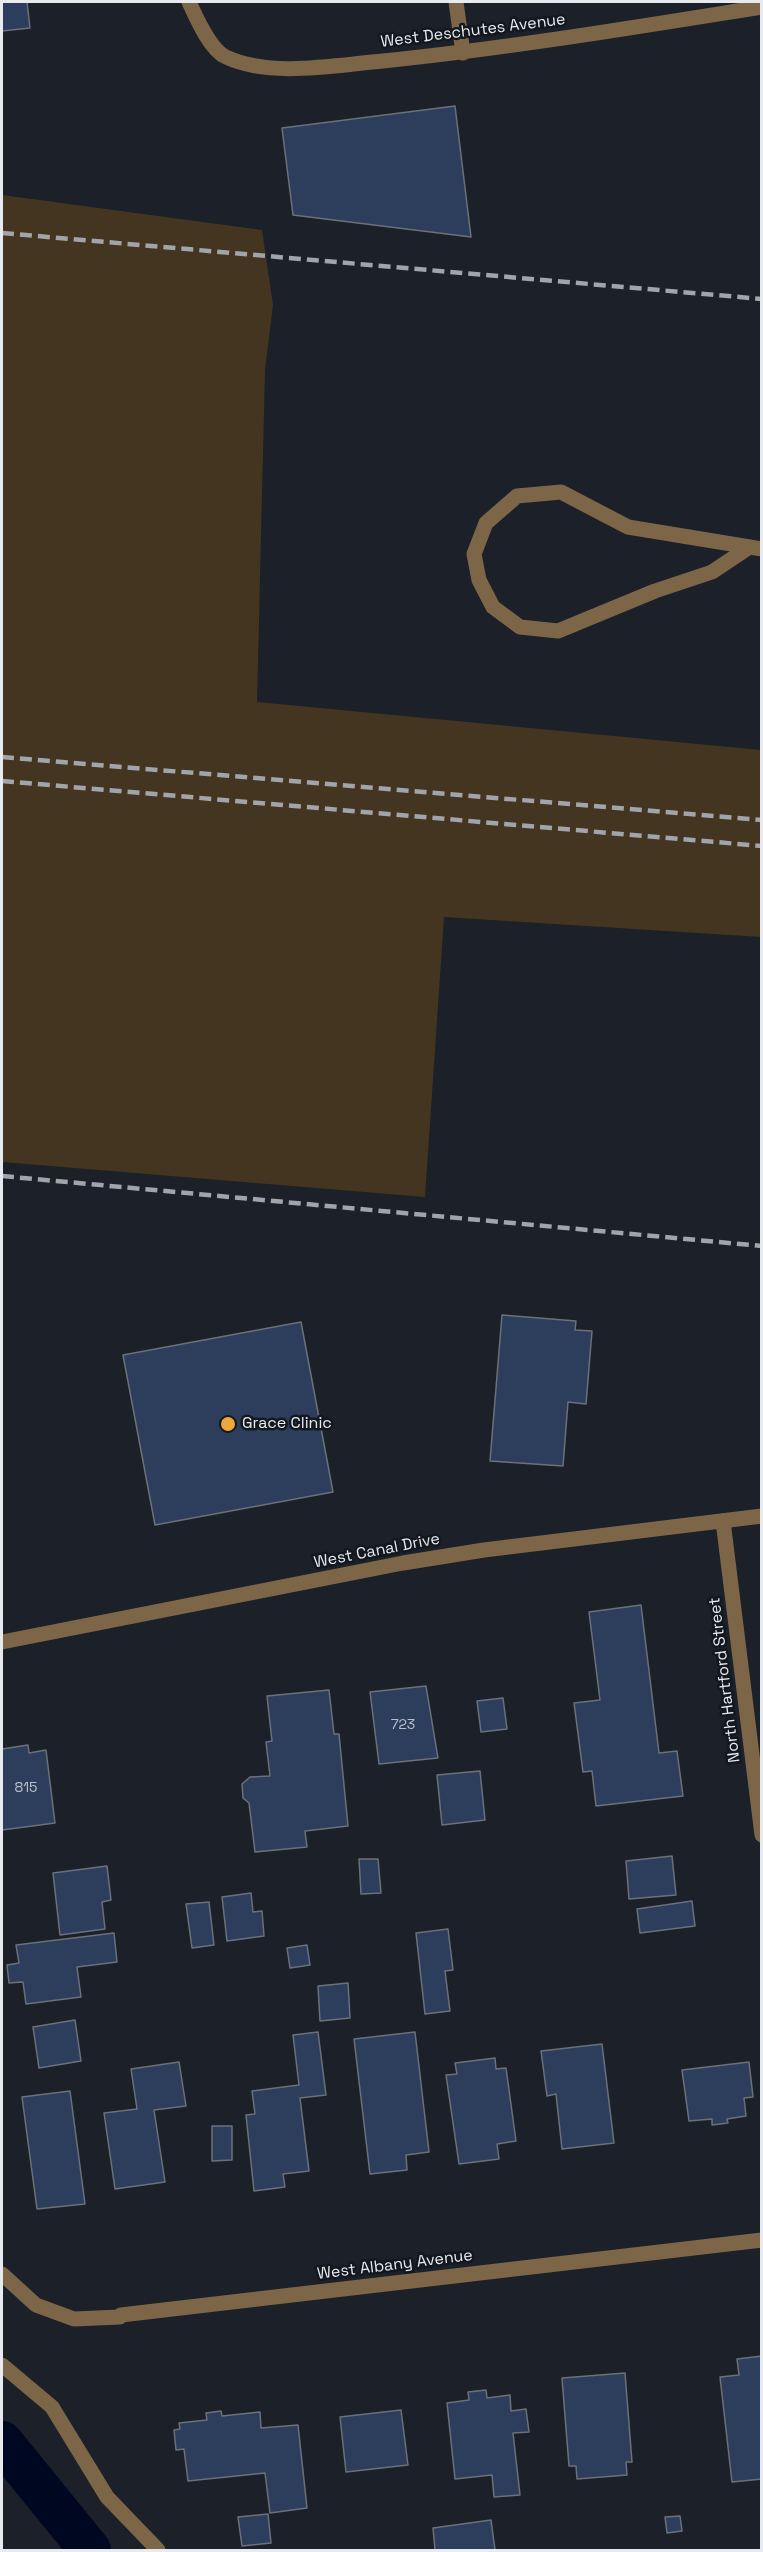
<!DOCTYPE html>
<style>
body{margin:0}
#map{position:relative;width:763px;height:2552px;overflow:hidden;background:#1c2028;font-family:"Space Grotesk",sans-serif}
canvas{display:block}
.frame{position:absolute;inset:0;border:3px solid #e7ebf0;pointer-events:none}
</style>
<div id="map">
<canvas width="763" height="2552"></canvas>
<div class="frame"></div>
</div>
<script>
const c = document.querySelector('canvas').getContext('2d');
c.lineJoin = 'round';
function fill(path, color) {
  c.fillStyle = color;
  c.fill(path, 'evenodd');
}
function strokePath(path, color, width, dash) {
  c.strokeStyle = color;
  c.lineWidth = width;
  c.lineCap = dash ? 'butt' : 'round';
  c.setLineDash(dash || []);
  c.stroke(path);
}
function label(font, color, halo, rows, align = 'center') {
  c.font = font + ' "Space Grotesk",sans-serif';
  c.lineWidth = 5;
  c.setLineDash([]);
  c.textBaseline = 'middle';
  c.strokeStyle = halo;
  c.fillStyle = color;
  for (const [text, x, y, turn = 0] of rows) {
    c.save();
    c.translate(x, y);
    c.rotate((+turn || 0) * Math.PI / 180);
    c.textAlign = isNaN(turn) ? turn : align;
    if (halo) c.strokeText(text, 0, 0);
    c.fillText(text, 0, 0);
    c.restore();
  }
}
fill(new Path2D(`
 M2,195l260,35 11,75 -8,65 -8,332 504,48v187l-317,-20 -19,280 -423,-35z`), '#443521');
strokePath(new Path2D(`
 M2,2442l88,108`), '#000821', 42);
const building = new Path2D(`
 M2,2h25l3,26 -28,3z
 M455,106l16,131 -178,-22 -11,-87z
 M502,1315l74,6 -1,9 17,1 -6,73 -18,-2 -5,64 -73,-5z
 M301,1322l32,170 -178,33 -32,-170z
 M641,1605l18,148 18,-2 6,45 -87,10 -4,-35 -9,1 -9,-69 26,-3 -11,-88z
 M426,1686l12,72 -59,6 -9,-72z
 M329,1690l5,44h5l9,92 -43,5 2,16 -52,5 -6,-49 -6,-5 -1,-14 8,-7 20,-1 -4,-34 6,-1 -5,-45z
 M503,1698l4,31 -26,3 -4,-31z
 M28,1745l1,8 17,-3 9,73 -53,7v-81z
 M480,1771l5,49 -43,5 -5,-50z
 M672,1856l4,39 -47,4 -3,-38z
 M359,1859h19l3,34 -20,1z
 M107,1866l4,34 -9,2 3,27 -45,6 -7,-62z
 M251,1893l2,19 9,-1 2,25 -37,5 -5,-44z
 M692,1901l3,25 -55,7 -3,-24z
 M209,1902l5,43 -22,3 -6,-44z
 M448,1929l5,41 -8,1 5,40 -25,3 -9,-81z
 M114,1933l3,29 -40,5 4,30 -55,7 -3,-22 -14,1 -2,-18 12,-2 -3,-18z
 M307,1945l3,20 -20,3 -3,-20z
 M348,1983l2,35 -30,3 -2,-35z
 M75,2020l6,41 -42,7 -6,-41z
 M318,2032l8,63 -26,3 9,73 -26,3 2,13 -31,4 -8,-76 9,-1 -3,-23 47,-6 -6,-50z
 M415,2032l14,120 -23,3 1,15 -37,4 -16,-135z
 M602,2044l12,99 -52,6 -6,-55 -9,2 -6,-45z
 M495,2058l1,11 10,-1 10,73 -19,3 2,15 -40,5 -13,-89 11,-1 -2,-11z
 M179,2062l7,44 -32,4 11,72 -50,7 -11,-76 33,-4 -6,-40z
 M749,2062l4,35 -9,1 2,18 -19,3 1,4 -16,2v-6l-23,2 -7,-51z
 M70,2091l15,113 -48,5 -15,-112z
 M212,2126h20v34l-20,1z
 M762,2356v123l-30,3 -12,-105 19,-2 -2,-16z
 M625,2373l7,89h-6l1,13 -50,4 -1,-13h-7l-7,-88z
 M486,2390l1,8 23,-3 1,16 15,-2 3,23 -16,1 7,62 -26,2 -2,-22 -37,4 -8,-76 22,-3 -1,-8z
 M401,2410l7,55 -62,7 -6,-55z
 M221,2411l1,5 38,-4 1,16 37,-3 9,83 -37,5 -5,-40 -77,8 -4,-32 -8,1 -2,-20 6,-1 -1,-6 28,-3 -1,-7z
 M268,2514l3,29 -29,3 -4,-29z
 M680,2516l2,15 -15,2 -2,-16z
 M491,2520l4,30h-60l-2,-22z`);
fill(building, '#2c3e5b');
strokePath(building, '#6b717b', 1.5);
strokePath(new Path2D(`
 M456,2l7,51
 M748,548l-36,24 -57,19 -97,40 -38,-4 -27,-20 -14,-27 -5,-26 12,-31 31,-27 44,-4 67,35 134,22
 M2,2365l50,42 55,90 51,53`), '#7d6648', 15);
strokePath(new Path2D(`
 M189,2c7,15 21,48 37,55 45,21 110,8 157,4 127,-13 253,-34 379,-54
 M723,1521l39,314
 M2,2274l34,31 38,14 46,-2 1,-2 641,-75`), '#7d6648', 15);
strokePath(new Path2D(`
 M2,1642l401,-79 81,-13 278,-34`), '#7d6648', 15);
strokePath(new Path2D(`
 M2,233l760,66
 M2,757l760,63
 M2,781l760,65
 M2,1176l760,70`), '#a1a5ab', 4.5, [12, 6]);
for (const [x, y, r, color] of [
 [228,1424,8,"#eda83b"]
]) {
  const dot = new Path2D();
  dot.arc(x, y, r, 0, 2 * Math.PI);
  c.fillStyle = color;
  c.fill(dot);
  strokePath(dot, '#13171e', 2);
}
label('14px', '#b8c0cb', null, [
 ["723",403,1725],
 ["815",26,1788]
]);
label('16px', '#e7ebf0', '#13171e', [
 ["West Deschutes Avenue",473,31,-7],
 ["West Canal Drive",377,1551,-11],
 ["North Hartford Street",725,1680,-97],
 ["West Albany Avenue",395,2265,-7]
]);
label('16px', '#e7ebf0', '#13171e', [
 ["Grace Clinic",242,1424]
], 'left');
</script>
